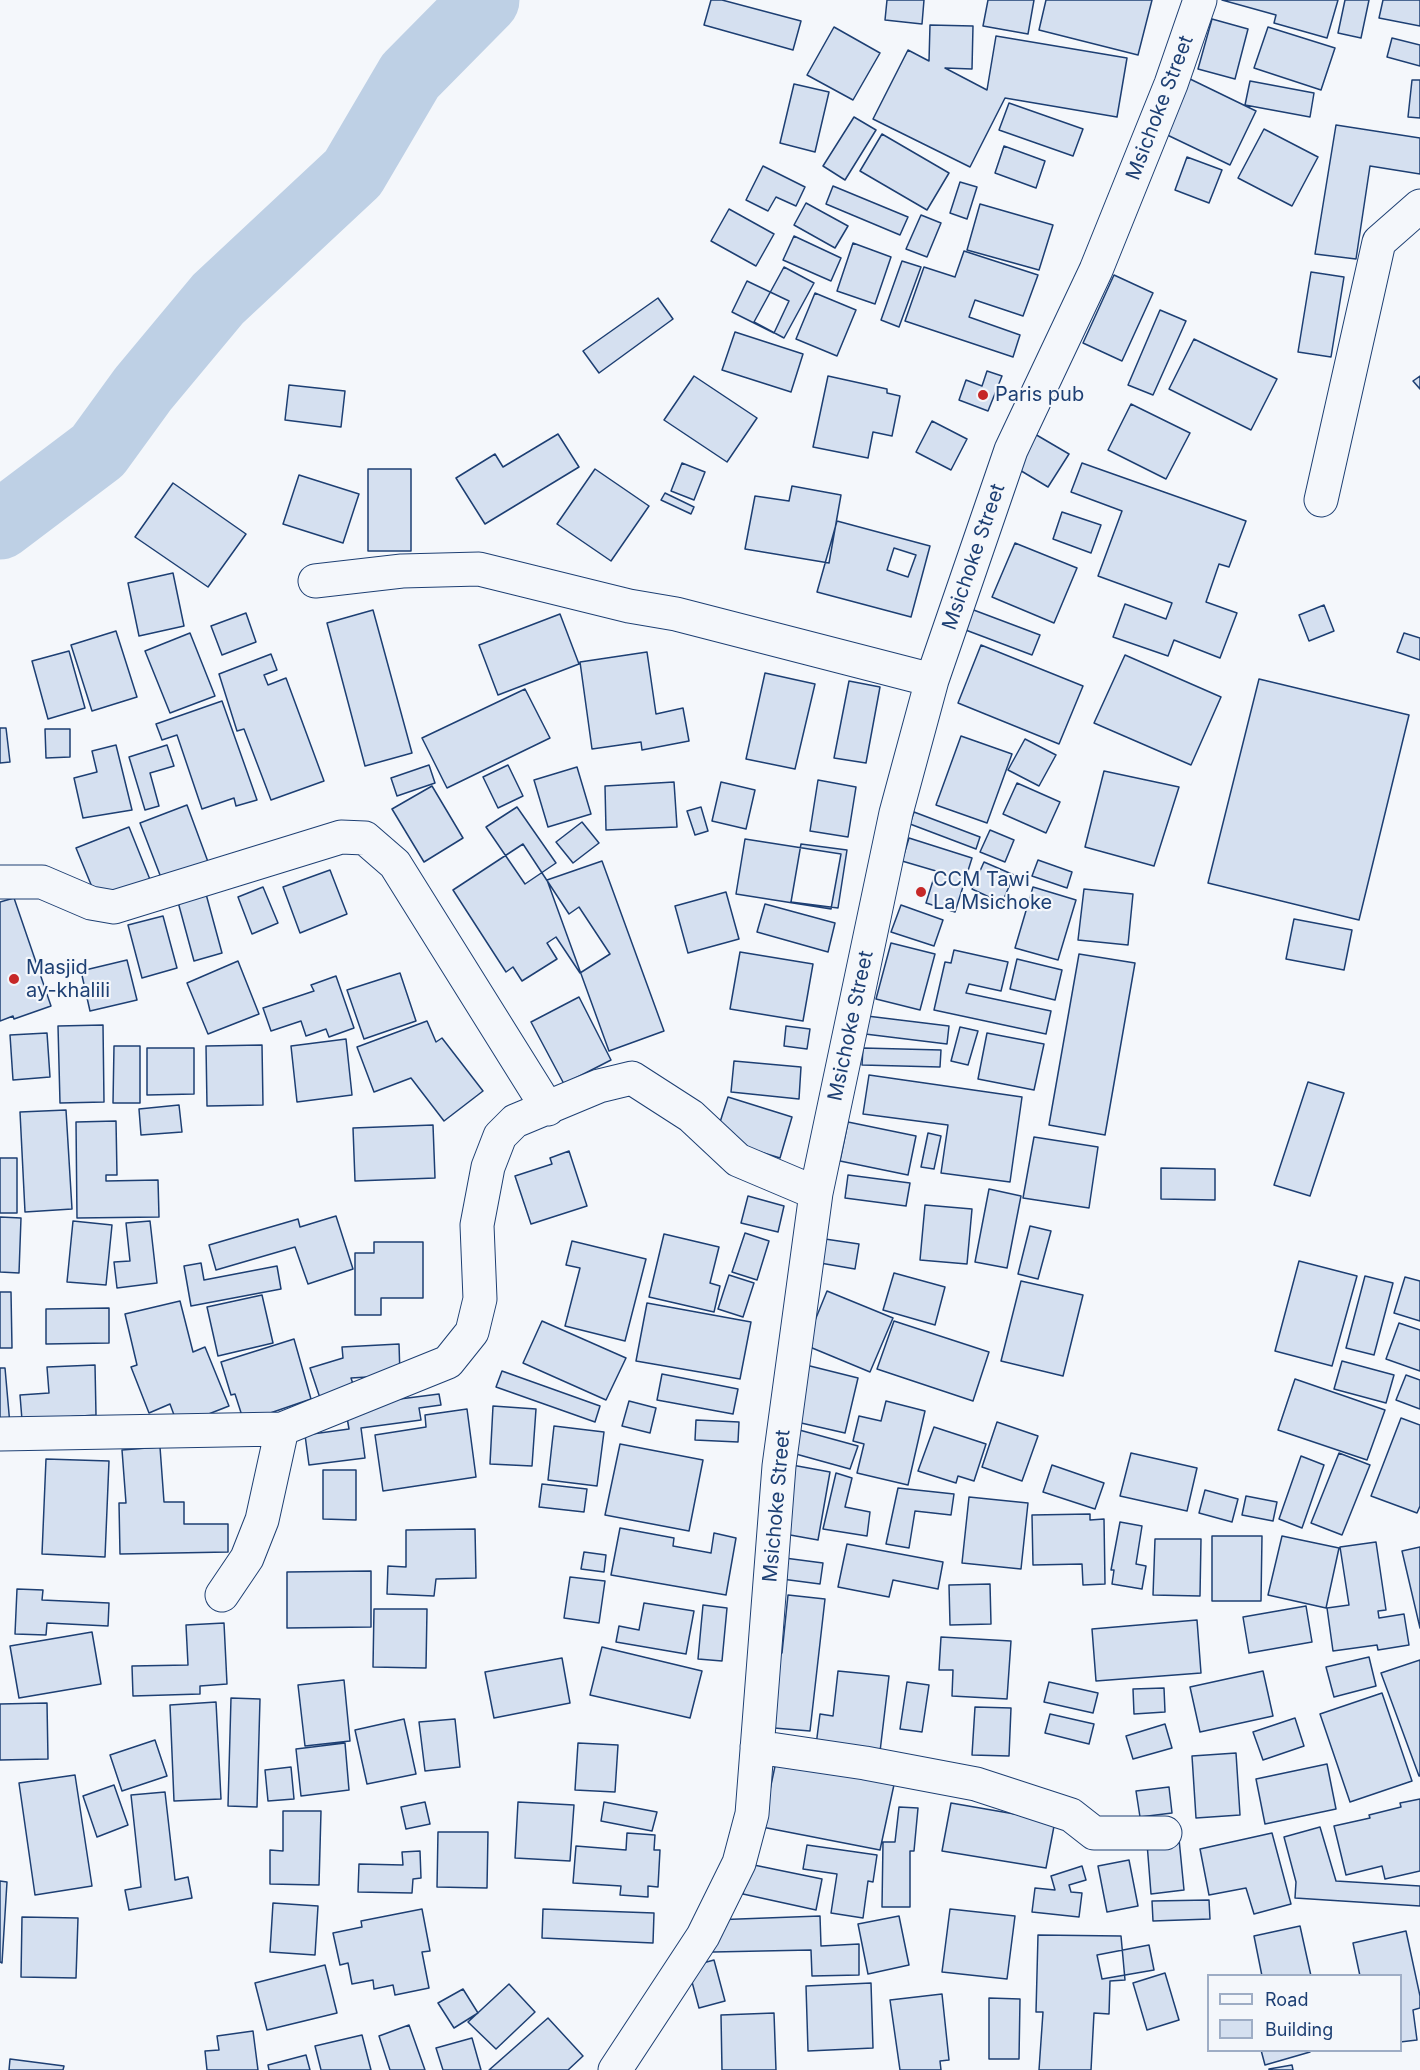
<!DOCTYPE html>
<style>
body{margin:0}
#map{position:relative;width:1420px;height:2070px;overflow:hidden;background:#f4f7fb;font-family:Inter,sans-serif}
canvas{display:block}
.legend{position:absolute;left:1207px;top:1974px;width:195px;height:78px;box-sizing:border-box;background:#f4f7fb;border:2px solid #9eadc5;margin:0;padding:8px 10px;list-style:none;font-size:18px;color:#1d3f73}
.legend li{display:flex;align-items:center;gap:12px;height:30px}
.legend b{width:30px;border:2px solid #9eadc5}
</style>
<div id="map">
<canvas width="1420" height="2070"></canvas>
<ul class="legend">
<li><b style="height:8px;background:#f4f7fb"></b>Road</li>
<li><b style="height:16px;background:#d5e0f0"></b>Building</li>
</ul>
</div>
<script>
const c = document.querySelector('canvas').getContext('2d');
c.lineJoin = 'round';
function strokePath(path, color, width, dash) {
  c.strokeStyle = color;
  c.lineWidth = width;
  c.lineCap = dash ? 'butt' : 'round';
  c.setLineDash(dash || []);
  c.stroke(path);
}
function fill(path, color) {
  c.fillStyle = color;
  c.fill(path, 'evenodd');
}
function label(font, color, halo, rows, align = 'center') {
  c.font = font + ' Inter,sans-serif';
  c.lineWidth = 4.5;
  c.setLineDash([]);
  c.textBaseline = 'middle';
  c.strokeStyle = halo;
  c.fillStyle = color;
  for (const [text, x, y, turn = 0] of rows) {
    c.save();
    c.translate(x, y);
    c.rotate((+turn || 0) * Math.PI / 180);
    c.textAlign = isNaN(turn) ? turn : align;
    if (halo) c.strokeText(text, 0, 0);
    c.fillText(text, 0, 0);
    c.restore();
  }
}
strokePath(new Path2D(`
 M0,525l98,-74 45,-62 75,-90 135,-126 57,-97 75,-76`), '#bed0e5', 69);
const building = new Path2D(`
 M711,0h11l79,21 -8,29 -89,-25z
 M887,0h37l-2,24 -37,-4z
 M988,0h46l-6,34 -45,-8z
 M1046,0h106l-14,55 -99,-25z
 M1222,0h116l-11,38 -53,-15 2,-8z
 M1345,0h24l-8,38 -23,-5z
 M1383,0h37v26l-41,-8z
 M1212,19l36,10 -13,50 -37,-10z
 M930,25l43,1 -1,43 -27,-1 42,22 9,-54 131,22 -10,59 -112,-19 -35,69 -97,-48 35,-69 21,11z
 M834,27l46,26 -27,47 -46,-25z
 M1268,27l67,21 -14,42 -67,-22z
 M1392,38l28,7v21l-33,-9z
 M1188,78l68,33 -26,54 -69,-33z
 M1412,80h8v38l-12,-1z
 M1250,81l64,12 -4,24 -65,-12z
 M794,84l35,8 -14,60 -35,-9z
 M1009,103l74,26 -10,27 -74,-26z
 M854,117l22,13 -31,50 -22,-14z
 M1336,125l84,13v36l-50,-8 -14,93 -41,-5z
 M1264,129l54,28 -26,49 -54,-28z
 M882,134l67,39 -22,37 -67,-39z
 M1004,146l41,15 -9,27 -41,-15z
 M1187,157l35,13 -13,33 -34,-13z
 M763,166l42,21 -9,19 -20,-9 -8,14 -22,-11z
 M960,182l17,5 -10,32 -17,-6z
 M833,186l75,31 -8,18 -74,-31z
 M806,203l42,23 -13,22 -41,-23z
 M980,204l73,21 -14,45 -72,-20z
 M729,209l45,25 -18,32 -45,-25z
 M921,215l20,8 -14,34 -21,-8z
 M794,236l47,22 -10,23 -48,-21z
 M853,243l38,14 -16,47 -38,-13z
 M964,251l74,24 -15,41 -48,-16 -6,17 51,18 -7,22 -108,-36 19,-54 31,10z
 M902,261l19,6 -22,60 -18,-7z
 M784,267l30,16 -30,55 -30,-16z
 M1311,272l33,5 -13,80 -33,-5z
 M1114,275l39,18 -31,68 -39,-18z
 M747,281l42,20 -15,32 -42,-21z
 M815,293l41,17 -19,46 -41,-17z
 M658,298l15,21 -74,54 -16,-22z
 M1160,310l26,11 -33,74 -25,-10z
 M735,332l68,22 -12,38 -69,-22z
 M1194,339l83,40 -26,51 -82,-41z
 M987,371l15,5 -14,35 -29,-11 7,-20 16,6z
 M694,376l63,42 -30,44 -63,-42z
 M828,376l59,13v4l13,3 -8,40 -19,-4 -5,26 -55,-11z
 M1420,376v13l-7,-8z
 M289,385l56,6 -4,36 -56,-7z
 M1131,404l59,29 -24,46 -58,-29z
 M932,421l35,18 -16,31 -35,-18z
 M1028,430l41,24 -21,33 -40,-24z
 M558,434l21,33 -94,57 -29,-46 39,-24 8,13z
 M682,463l23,9 -11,28 -23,-9z
 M1082,463l164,58 -17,46 -10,-3 -13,38 31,11 -17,45 -46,-18 -6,16 -55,-19 12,-33 41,15 6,-16 -74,-27 24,-65 -51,-19z
 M368,469h43v82h-43z
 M595,469l54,37 -38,55 -54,-37z
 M299,475l60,19 -16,49 -60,-19z
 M173,483l73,51 -38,53 -73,-50z
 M792,486l49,9 -12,68 -84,-14 10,-53 34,5z
 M665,493l29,14 -3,7 -30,-14z
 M1062,512l39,13 -10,28 -38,-14z
 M837,521l93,25 -19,71 -94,-25z
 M1015,543l62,25 -23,55 -62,-26z
 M894,548l22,7 -8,22 -21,-7z
 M173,573l11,53 -45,10 -11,-53z
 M1324,605l10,26 -25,10 -10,-26z
 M971,609l69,26 -8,20 -69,-26z
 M373,610l39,143 -47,13 -38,-143z
 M246,613l10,29 -34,13 -11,-29z
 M560,614l19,50 -81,31 -19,-50z
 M116,631l21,66 -45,14 -21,-66z
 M190,633l25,63 -45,17 -25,-62z
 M1404,633l16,5v22l-23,-8z
 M981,645l102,41 -24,58 -101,-41z
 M69,651l16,57 -37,11 -16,-58z
 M647,652l9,62 27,-6 6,33 -47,9 -1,-8 -49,7 -12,-87z
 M271,654l6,16 -13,5 4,10 18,-7 38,103 -53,19 -27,-71 -7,2 -18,-57z
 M1125,655l96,42 -30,68 -97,-42z
 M765,673l50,11 -20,85 -49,-10z
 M1259,679l150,36 -50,205 -151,-37z
 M849,681l31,6 -14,76 -32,-5z
 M525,689l25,49 -103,50 -25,-50z
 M222,701l35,99 -21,6 -2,-8 -32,11 -25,-74 -15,5 -6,-16z
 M0,728h6l4,34 -10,1z
 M45,729h25v28l-24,1z
 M961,736l51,18 -25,69 -51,-18z
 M1025,739l31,16 -17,31 -31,-16z
 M116,745l16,65 -49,8 -9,-40 23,-6 -5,-21z
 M167,745l7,21 -24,7 9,33 -14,4 -16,-53z
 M429,765l6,18 -38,13 -6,-18z
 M508,765l15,31 -25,12 -15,-31z
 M577,767l14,47 -43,13 -14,-47z
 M1104,771l75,16 -25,79 -69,-19z
 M818,780l38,7 -8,50 -38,-6z
 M674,782l3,45 -71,3 -1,-44z
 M721,782l34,8 -9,39 -34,-8z
 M1017,783l43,19 -14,31 -43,-19z
 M432,786l31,52 -39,24 -32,-53z
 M187,805l24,65 -46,18 -25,-65z
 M517,807l39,56 -31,21 -39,-57z
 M701,807l7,24 -13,4 -8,-24z
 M914,812l66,25 -4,12 -66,-25z
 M582,822l17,21 -26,20 -17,-21z
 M129,827l22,55 -52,22 -23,-56z
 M990,830l24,10 -9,22 -25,-10z
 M909,838l63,20 -17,54 -29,-9 10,-32 -34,-10z
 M745,839l96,15 -10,55 -95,-15z
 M523,844l46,70 10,-7 31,47 -30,19 -24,-36 -9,6 10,16 -35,22 -9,-14 -7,5 -53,-82z
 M801,844l46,6 -9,58 -47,-6z
 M1038,860l34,12 -5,16 -35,-12z
 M602,861l62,170 -55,20 -62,-171z
 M984,862l30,13 -12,28 -30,-14z
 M330,870l17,44 -47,19 -17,-46z
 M263,887l15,36 -26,11 -14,-37z
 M1033,887l43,13 -18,60 -43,-12z
 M1084,889l49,5 -5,51 -50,-5z
 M726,892l13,47 -51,14 -13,-47z
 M206,894l16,59 -28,8 -16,-59z
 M14,898l37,108 -37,13 -1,-3 -13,5v-119z
 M765,904l70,19 -7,29 -71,-20z
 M901,905l42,15 -9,26 -43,-14z
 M163,916l14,52 -35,10 -14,-53z
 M1294,919l58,11 -8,40 -58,-11z
 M891,943l44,11 -15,56 -44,-11z
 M954,950l54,12 -7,29 -32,-7 -3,9 85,18 -5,23 -112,-24 11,-48 6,1z
 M740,952l73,12 -10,57 -73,-12z
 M1079,954l56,9 -30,172 -56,-10z
 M1017,959l45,11 -7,30 -45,-11z
 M127,960l10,40 -47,11 -9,-40z
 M238,961l21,53 -51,20 -21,-51z
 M400,973l16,48 -52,18 -17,-49z
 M336,976l18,52 -25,9 -3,-8 -20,7 -5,-15 -30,10 -8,-23 51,-17 -3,-6z
 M579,997l32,63 -47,24 -33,-62z
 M867,1016l82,10 -2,18 -82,-10z
 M427,1021l9,21 6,-4 41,53 -39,30 -33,-43 -37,14 -17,-45z
 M103,1025l1,77 -44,1 -2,-77z
 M786,1026l24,3 -3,20 -23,-3z
 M960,1027l18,4 -10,34 -17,-4z
 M47,1033l3,44 -37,3 -3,-45z
 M987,1033l57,11 -10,46 -56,-11z
 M346,1039l6,56 -55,7 -6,-56z
 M262,1045l1,60 -56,1 -1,-60z
 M114,1046h26v57h-27z
 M147,1048h47v46l-47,1z
 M863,1048l78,2 -1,17 -78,-2z
 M734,1061l67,6 -2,32 -68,-7z
 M869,1075l153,22 -12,85 -69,-9 7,-48 -85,-11z
 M1308,1082l36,11 -34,103 -36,-11z
 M728,1097l64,20 -12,41 -65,-20z
 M179,1105l3,27 -41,3 -2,-26z
 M66,1110l6,99 -47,3 -5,-100z
 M116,1121l1,54h-11v6l52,-1 1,37 -82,1 -1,-96z
 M848,1122l68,14 -8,39 -68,-14z
 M433,1125l2,53 -80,3 -2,-53z
 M928,1133l13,3 -7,33 -13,-2z
 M1034,1137l64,10 -9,61 -66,-10z
 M569,1151l18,55 -56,18 -16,-48 37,-12 -2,-6z
 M0,1158h17v55h-17z
 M1161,1168l54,1v31l-54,-1z
 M848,1175l62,8 -4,23 -61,-8z
 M989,1189l32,7 -14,72 -32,-6z
 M748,1196l36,10 -6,26 -37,-9z
 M925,1205l47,4 -5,55 -47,-4z
 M336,1216l17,53 -45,15 -13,-37 -79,23 -7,-25 89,-26 2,8z
 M0,1217l21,1 -2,55 -19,-1z
 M73,1221l39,4 -6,60 -39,-3z
 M150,1221l7,62 -40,5 -3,-26 16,-1 -4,-38z
 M1030,1226l21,5 -13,48 -20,-5z
 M745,1233l24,8 -12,39 -25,-8z
 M664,1234l55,13 -9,36 10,3 -6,26 -65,-15z
 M825,1239l34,5 -4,25 -35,-6z
 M572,1241l74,18 -21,82 -60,-15 15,-58 -14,-3z
 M374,1242h49v56h-42v17h-26v-62h19z
 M1299,1261l58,15 -25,90 -57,-15z
 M201,1263l3,17 73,-14 4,23 -90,17 -7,-40z
 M894,1273l51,14 -10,38 -52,-15z
 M729,1275l25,8 -11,34 -25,-8z
 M1365,1276l28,7 -19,72 -28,-7z
 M1405,1277l15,4v40l-26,-8z
 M1021,1281l62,14 -20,81 -62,-15z
 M827,1291l66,27 -23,54 -65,-27z
 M0,1292h11l1,56h-12z
 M262,1295l11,48 -55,13 -11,-49z
 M180,1301l13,51 12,-5 24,59 -51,20 -8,-22 -21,9 -18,-46 6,-2 -12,-51z
 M647,1303l104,19 -11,57 -104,-18z
 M109,1308v35l-63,1v-35z
 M542,1321l84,37 -20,42 -83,-37z
 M894,1321l95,31 -16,49 -96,-32z
 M1399,1323l21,7v41l-34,-12z
 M294,1339l17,60 -67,23 -9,-28 -4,1 -10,-33z
 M399,1344l1,31 -49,3 4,12 -34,11 -11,-33 33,-10 -1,-11z
 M1342,1361l52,14 -8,28 -52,-14z
 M802,1364l56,14 -13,55 -57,-13z
 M95,1365l1,50 -74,5 -2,-25 29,-2 -2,-26z
 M0,1368h5l5,57 -10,1z
 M502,1371l98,35 -5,16 -99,-35z
 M662,1374l76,15 -5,25 -76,-14z
 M1406,1375l14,5v29l-24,-9z
 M1295,1379l90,31 -18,50 -89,-30z
 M439,1394l2,11 -22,3 2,12 -60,8 4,30 -56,7 -4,-30 44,-6 -4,-23z
 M629,1401l27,7 -6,25 -28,-7z
 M886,1401l39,10 -17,74 -51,-12 7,-29 -11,-3 6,-25 22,5z
 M493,1406l43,3 -4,57 -42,-2z
 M467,1409l9,68 -93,14 -8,-56 51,-8 -1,-12z
 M1401,1418l19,7v81l-3,7 -46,-17z
 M696,1420l43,2 -1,20 -43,-2z
 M997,1422l41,14 -16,45 -40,-14z
 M554,1426l50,6 -7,54 -49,-6z
 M934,1427l52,17 -12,37 -16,-5 -2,7 -38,-12z
 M792,1428l66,18 -8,23 -65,-18z
 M620,1444l83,16 -14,71 -84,-16z
 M160,1447l4,55h20v22h44v28l-108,2 -1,-51h7l-4,-53z
 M1131,1453l66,15 -10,43 -67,-15z
 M1339,1453l31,12 -28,70 -31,-12z
 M1301,1456l23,9 -22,63 -23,-9z
 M46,1459l63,2 -4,96 -63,-3z
 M792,1465l38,7 -12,68 -39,-7z
 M1052,1465l52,18 -9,26 -52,-17z
 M323,1470h33v50l-33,-1z
 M836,1473l16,5 -7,29 25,5 -3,24 -44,-7z
 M542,1484l45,5 -3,23 -45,-5z
 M898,1488l56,6 -3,21 -36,-4 -6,37 -23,-4z
 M1205,1490l33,9 -6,23 -33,-9z
 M1246,1496l31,6 -4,19 -31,-6z
 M969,1497l59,6 -7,66 -59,-6z
 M1090,1514v6l14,-1 1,65 -22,1 -1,-21 -49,1 -1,-50z
 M1120,1522l22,4 -6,38 10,2 -4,23 -30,-5 2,-14h-3z
 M620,1528l54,10 -1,8 38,7 3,-20 22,5 -10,57 -115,-20z
 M475,1529l1,49 -40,1 -2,17 -47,-2 1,-28 18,1v-37z
 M1212,1536h50l-1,65h-49z
 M1282,1536l57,12 -13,60 -58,-13z
 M1155,1539h46l-1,57 -47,-1z
 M1376,1542l10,68 -8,1 1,7 25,-4 5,31 -31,5 -1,-5 -44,6 -6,-43 22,-3 -9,-58z
 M847,1544l96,18 -5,27 -45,-9 -4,17 -51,-10z
 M1420,1547v81l-18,-77z
 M584,1552l22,3 -2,17 -23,-3z
 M777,1557l46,6 -3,21 -46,-6z
 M371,1571v56l-84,1v-56z
 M570,1577l35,4 -6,42 -35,-5z
 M990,1584l1,40 -41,1 -1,-40z
 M17,1589l26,1 -1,10 67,3 -1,23 -61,-3 -1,12 -31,-1z
 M788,1595l37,4 -15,132 -48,-4 8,-75 12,1z
 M644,1603l50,8 -8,43 -70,-12 3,-16 20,4z
 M703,1605l24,3 -5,53 -24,-2z
 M1306,1606l6,36 -63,11 -6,-36z
 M374,1609h53l-1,59 -53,-1z
 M1197,1620l4,53 -105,8 -4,-52z
 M224,1623l3,61 -27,2v8l-67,2 -1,-30 56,-1 -2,-40z
 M92,1632l9,52 -82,14 -9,-52z
 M941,1637l70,4 -4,58 -55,-3 1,-26h-14z
 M602,1647l100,24 -12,47 -100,-23z
 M1369,1657l7,29 -42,11 -8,-30z
 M562,1658l8,45 -76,15 -9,-46z
 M1420,1660v116h-1l-38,-103z
 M838,1671l51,5 -10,84 -64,-7 5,-39 13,2z
 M1263,1671l10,45 -73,16 -10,-45z
 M344,1680l6,61 -45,5 -7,-61z
 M907,1682l22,3 -7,47 -22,-3z
 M1049,1682l49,11 -5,20 -49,-11z
 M1164,1688l1,24 -31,2 -1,-25z
 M1382,1693l30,88 -62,21 -30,-88z
 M231,1698l29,1 -3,108 -29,-1z
 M216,1702l5,97 -47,2 -4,-96z
 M47,1703l1,56 -48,1v-56z
 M975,1707l36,1 -2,48 -37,-1z
 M1050,1714l44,10 -5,20 -44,-11z
 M1295,1718l9,28 -41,14 -10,-28z
 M404,1719l12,55 -49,10 -12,-54z
 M455,1719l5,48 -35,4 -6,-49z
 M1165,1724l7,24 -39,11 -7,-23z
 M155,1740l12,36 -45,15 -12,-36z
 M345,1743l4,47 -48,6 -5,-47z
 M578,1743l40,2 -3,47 -40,-2z
 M1236,1753l4,62 -44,3 -4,-62z
 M777,1757l118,23 -15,70 -118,-23z
 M1327,1764l9,45 -71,15 -9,-45z
 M291,1767l3,32 -26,2 -3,-31z
 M75,1775l17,111 -57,9 -16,-112z
 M114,1785l14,40 -31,12 -14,-41z
 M1169,1787l3,26 -32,4 -4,-26z
 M165,1792l10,88 13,-3 4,21 -63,12 -4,-20 16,-3 -10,-92z
 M1420,1799v72l-35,8 -3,-13 -36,9 -12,-49 36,-8 -1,-3 32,-8 -1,-4z
 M425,1802l5,22 -24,5 -5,-22z
 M518,1802l56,3 -4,56 -55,-3z
 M604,1802l53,10 -5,19 -51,-10z
 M951,1803l104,18 -9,47 -104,-17z
 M899,1807l19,1 -4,43h-4v56h-28l1,-65h12z
 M283,1811h38l-2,74 -49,-1v-34l13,1z
 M1320,1827l16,54 84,5v20l-125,-8 1,-16 -12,-45z
 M438,1832h50l-1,56 -50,-1z
 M627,1833l28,2 -1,15h6l-2,37 -10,-1v11l-28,-2 1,-9 -48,-3 3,-37 50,4z
 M1272,1833l19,71 -37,10 -8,-26 -37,7 -9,-46z
 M1179,1839l5,51 -33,4 -4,-51z
 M807,1845l70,10 -4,27 -5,-1 -5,37 -32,-5 6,-39 -34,-5z
 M420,1851l1,27 -8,1 -1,14 -54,-1 1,-28 44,1 -1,-13z
 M1129,1860l9,46 -31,6 -9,-46z
 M749,1864l73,15 -6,31 -73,-16z
 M1082,1866l4,14 -17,5 2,7 11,1 -3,24 -47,-5 3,-24 20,2 -4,-14z
 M0,1881l7,1 -5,81 -2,-1z
 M1209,1900l1,19 -57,2 -1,-20z
 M273,1903l45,3 -3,49 -45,-3z
 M422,1909l8,42 -8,1 7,36 -34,7 -2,-10 -19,4 -1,-9 -21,4 -4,-21 -8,2 -7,-32 29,-6 -1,-6z
 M543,1909l111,4 -1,30 -111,-5z
 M950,1909l65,7 -8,63 -65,-7z
 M820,1916l1,30 38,-2v31l-47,1 -1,-26 -98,2 -1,-32z
 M899,1916l10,49 -41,9 -10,-50z
 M22,1917l56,1 -2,60 -55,-1z
 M1300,1926l11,50h-49l-8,-40z
 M1406,1931l14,65v12l-7,2 4,30 -17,2v-66h-40l-7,-33z
 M1038,1935l83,1 4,44 -15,1 -1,33 -15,-1 -3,57h-52l4,-58h-7z
 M1149,1945l5,25 -52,9 -5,-24z
 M714,1960l11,41 -26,7 -11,-41z
 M325,1965l12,48 -70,17 -12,-47z
 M1165,1973l14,47 -32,10 -14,-47z
 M871,1983l2,65 -65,3 -2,-65z
 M509,1984l26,28 -39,37 -28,-27z
 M463,1989l15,24 -24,15 -16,-25z
 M942,1994l7,66 -9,1 1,9h-41l-10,-70z
 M989,1998l31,1 -1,60h-30z
 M774,2013l2,57h-54l-1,-55z
 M548,2018l35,38 -15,14h-79z
 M409,2025l16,45h-35l-11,-34z
 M253,2031l5,39h-51l-2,-19 14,-1 -2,-14z
 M362,2035l9,35h-50l-6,-24z
 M472,2038l9,32h-38l-7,-22z
 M1261,2050h49v2l-45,13z
 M306,2055l4,15h-41l-1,-5z
 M10,2059l54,7 -1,4h-54z
 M1292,2065l1,5h-24v-1z`);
fill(building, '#d5e0f0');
strokePath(building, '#1d3f73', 1.5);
const minor = new Path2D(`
 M1321,500l58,-258 41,-36
 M315,581l87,-10 77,-2 150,37 47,8 256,66
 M0,882h42l49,21 23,4 227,-70 24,1 30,26 153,245
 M0,1434l282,-5 166,-67 24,-30 8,-33 -3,-74 11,-58 12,-31 15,-15 84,-35 33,-8 59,38 47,44 78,33
 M222,1595l25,-37 15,-38 20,-91
 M757,1747l108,16 111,21 95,31 23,18h71
 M615,2070l88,-134 36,-73 13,-49 27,-348 37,-273 80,-380 36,-133 79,-230 85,-180 75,-186 29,-84`);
strokePath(minor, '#1d3f73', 35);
strokePath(minor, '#f4f7fb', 33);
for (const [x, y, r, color] of [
 [983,395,6,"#c62828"],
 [921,892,6,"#c62828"],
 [14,979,6,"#c62828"]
]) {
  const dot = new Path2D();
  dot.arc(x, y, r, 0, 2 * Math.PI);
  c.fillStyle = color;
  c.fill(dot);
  strokePath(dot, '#f4f7fb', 2);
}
label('20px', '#1d3f73', '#f4f7fb', [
 ["Msichoke Street",1160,108,-69],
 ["Msichoke Street",974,557,-71],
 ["Msichoke Street",851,1026,-78],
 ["Msichoke Street",777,1506,-85]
]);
label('20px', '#1d3f73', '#f4f7fb', [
 ["Paris pub",995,395],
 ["CCM Tawi",933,880],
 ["La Msichoke",933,903],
 ["Masjid",26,968],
 ["ay-khalili",26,991]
], 'left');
</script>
